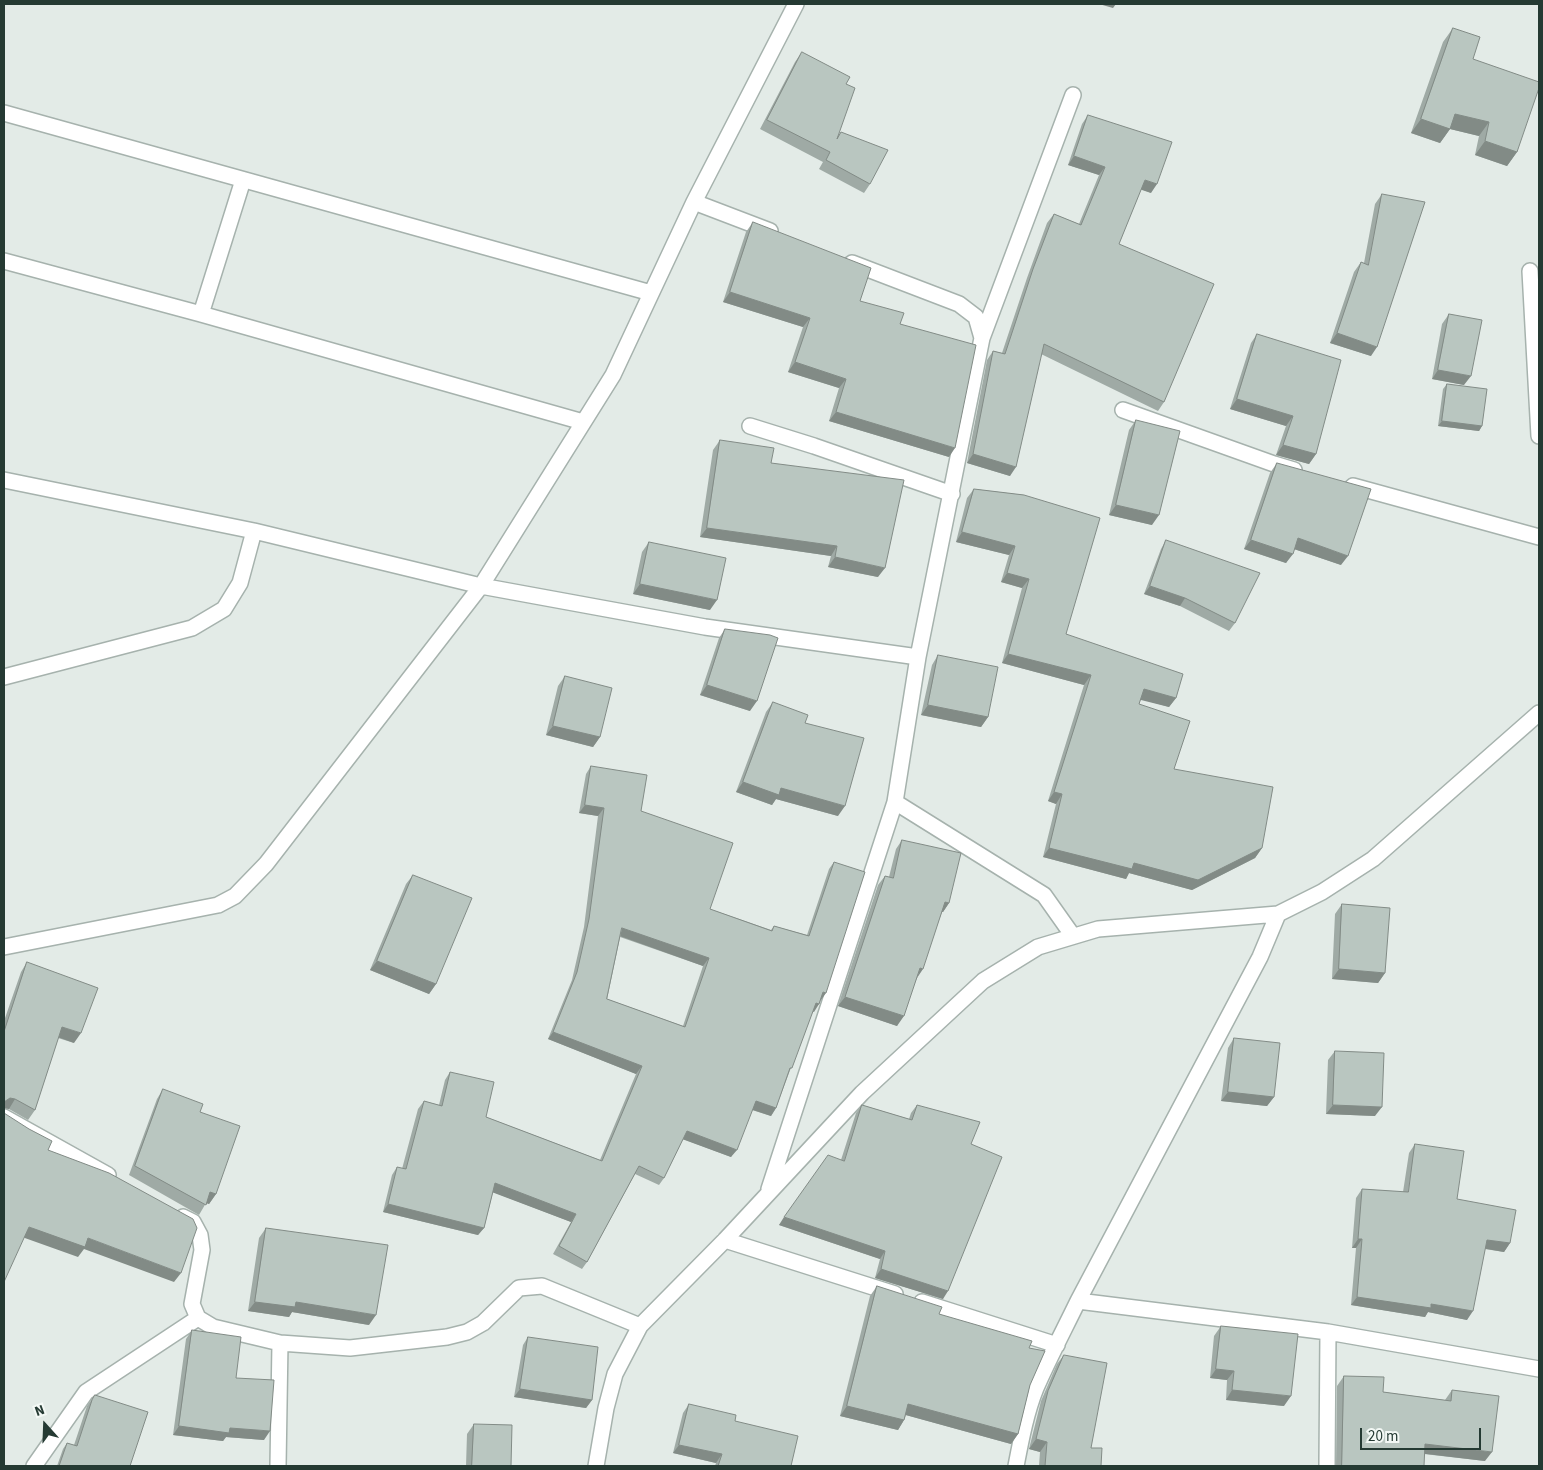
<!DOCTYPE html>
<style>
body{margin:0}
#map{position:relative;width:1543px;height:1470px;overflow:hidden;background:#e3ebe7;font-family:"Source Sans 3",sans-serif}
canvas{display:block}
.frame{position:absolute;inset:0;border:5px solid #253a33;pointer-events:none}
.north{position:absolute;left:20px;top:1400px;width:50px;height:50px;-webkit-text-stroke:4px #f3f8f5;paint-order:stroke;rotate:340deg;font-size:14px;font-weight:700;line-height:20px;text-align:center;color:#253a33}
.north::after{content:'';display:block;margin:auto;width:18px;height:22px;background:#253a33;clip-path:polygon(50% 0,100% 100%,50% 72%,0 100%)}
.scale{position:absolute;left:1360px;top:1428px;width:121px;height:22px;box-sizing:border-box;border:2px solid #253a33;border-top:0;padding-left:6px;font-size:15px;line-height:18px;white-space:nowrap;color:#253a33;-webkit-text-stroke:4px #f3f8f5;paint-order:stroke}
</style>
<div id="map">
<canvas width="1543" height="1470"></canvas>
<div class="frame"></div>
<div class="north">N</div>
<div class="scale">20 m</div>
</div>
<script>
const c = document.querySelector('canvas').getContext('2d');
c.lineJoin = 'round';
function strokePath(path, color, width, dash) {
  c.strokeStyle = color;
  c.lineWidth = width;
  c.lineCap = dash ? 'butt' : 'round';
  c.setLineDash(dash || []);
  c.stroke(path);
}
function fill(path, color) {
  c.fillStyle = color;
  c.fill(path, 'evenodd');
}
const minor = new Path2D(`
 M4,113l647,180
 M694,202l76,29
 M4,261l197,53 382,108
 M1530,271l9,165
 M201,314l42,-134
 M982,338l91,-243
 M1123,410l151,54 20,6
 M750,426l64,20 138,48
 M4,480l250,51 227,55 224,41 213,30
 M1353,486l186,51
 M4,677l188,-49 32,-19 16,-26 14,-52
 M895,802l149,93 29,41
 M4,947l214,-42 17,-9 31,-32 215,-278 132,-211 81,-173 102,-198
 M4,1117l104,58
 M769,1189l126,-387 23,-145 64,-319 -6,-21 -17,-13 -107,-41
 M183,1217l10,5 7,13 2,15 -10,54 6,14 15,9 67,16 70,5 97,-11 20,-5 16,-9 36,-35 23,-2 98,40
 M725,1240l170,54
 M1078,1301l250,31 211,37
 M922,1302l135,43
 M34,1466l52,-74 112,-74
 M278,1466l2,-123
 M596,1466l10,-58 9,-34 25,-48 85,-86 137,-147 121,-112 55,-34 60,-18 180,-15 44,-22 51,-33 166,-146
 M1016,1466c5,-26 10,-53 20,-78 13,-30 28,-58 42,-87l182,-344 18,-43
 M1327,1466l1,-134`);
strokePath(minor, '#a6b2ad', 18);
strokePath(minor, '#fff', 15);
fill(new Path2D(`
 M1453,28l20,31 44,93 -10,14 -32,-11 4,-19 -29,-7 -10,14 -29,-10 32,-91z
 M802,52l36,84 3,-4 29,52 -6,9 -45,-24 4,-7 -63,-33 35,-67z
 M1088,115l63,78 -10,-4 -22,55 45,158 -6,9 -117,-57 -31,122 -43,-13 20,-103 6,-9 9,2 25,-75 20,-55 7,-9 25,10 20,-49 -31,-10 14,-41z
 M1382,194l-11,162 -41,-13 24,-71 7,-10 3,1 11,-59z
 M753,222l107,79 40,23 49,133 -120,-36 10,-33 -51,-16 15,-45 -80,-25 23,-70z
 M1449,314l15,71 -32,-6 10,-55z
 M1257,334l59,120 -7,10 -33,-9 10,-29 -56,-17 21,-66z
 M1447,384l35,42 -3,5 -41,-5 5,-37z
 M1136,420l16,105 -43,-10 20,-85z
 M720,440l51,23 107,114 -50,-10 3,-11 -131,-19 13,-87z
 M1277,463l64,102 -47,-16 -8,14 -42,-14 26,-76z
 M974,489l50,6 42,139 110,64 -7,9 -28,-8 -2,5 35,65 88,79 -7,10 -63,32 -63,-17 -3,6 -83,-22 13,-53 -8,-3 36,-116 -82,-22 20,-75 -21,-6 8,-27 -53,-13 11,-44z
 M1166,540l69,83 -6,8 -49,-25 -36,-12 17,-45z
 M649,542l61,68 -77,-16 9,-42z
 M725,629l25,82 -50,-16 19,-57z
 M938,655l50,62 -7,10 -60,-12 11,-50z
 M565,676l35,61 -7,10 -47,-12 12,-49z
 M773,702l32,21 33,93 -62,-17 -4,6 -36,-13 30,-80z
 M591,766l50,45 69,98 61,21 3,-4 33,9 22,-66 5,-7 -13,138 -2,4 -6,7 -24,62 -13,35 -5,8 -19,-6 -21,47 -48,-18 -19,39 -5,7 -24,-11 -48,88 -5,7 -29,-15 18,-32 -78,-30 -9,36 -6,7 -95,-23 9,-37 5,-8 5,2 16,-60 6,-8 15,4 6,-25 5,-8 36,45 114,43 36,-86 -88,-35 24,-59 12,-53 14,-111 -19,-3 7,-39zM620,937l83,29 -20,60 -76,-27z
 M902,840l47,63 -6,9h-1l-25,66 -20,48 -59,-20 40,-121 7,-9 4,1 7,-28z
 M413,875l23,109 -7,10 -59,-24 36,-86z
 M1342,904l43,69 -7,10 -46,-4 3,-65z
 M27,962l47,81 -16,-5 -23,72 -7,10 -19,-11 -5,-1v-87l17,-49z
 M1234,1038l40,59 -7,9 -46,-5 7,-53z
 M1335,1051l40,65 -49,-2 2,-54z
 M163,1089l37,23 16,82 -7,10 -3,-1 -7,12 -70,-40 28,-76z
 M862,1105l47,14 2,-6 6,-8 54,39 -28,155 -68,-21 5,-19 -101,-34 62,-65 15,-47z
 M1415,1144l42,55 53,44 -6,9 -19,-3 -18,71 -39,-8 -3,5 -74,-12 5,-57h-4l4,-50 6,-9 41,3 6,-39z
 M266,1228l103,97 -77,-13 -3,5 -41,-6 11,-73z
 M877,1286l62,28 90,34 1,37 -12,49 -7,10 -105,-29 -2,5 -6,10 -58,-14 30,-120z
 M1221,1326l63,80 -58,-6 1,-20 -17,-2 4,-42z
 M192,1330l44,48 28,62 -38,-3 -3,4 -50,-6 13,-96z
 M528,1337l64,63 -6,8 -72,-11 9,-52z
 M1064,1355l27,93 10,18h-62l1,-14 -11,-3 12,-48 16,-37z
 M1344,1376l39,16 62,8 7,-10 33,71 -61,-7v12h-88l1,-80z
 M95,1395l35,71h-73l6,-17 4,-6 7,2 13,-39z
 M689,1404l46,17 56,45h-76l1,-3 -43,-10 10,-40z
 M474,1424l37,42h-45l1,-32z`), '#9faaa5');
fill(new Path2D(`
 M1099,4h17l-3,4z
 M1455,114l34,8 -10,14 -29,-7 -10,14 -29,-10 10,-14z
 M1485,141l32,11 -10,14 -32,-11z
 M1074,156l31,11 -6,8 -31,-10z
 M1145,180l12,4 -6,9 -12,-4z
 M730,292l80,26 -7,9 -80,-25z
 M1337,333l40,14 -6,9 -41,-13z
 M795,362l51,17 -7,9 -51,-16z
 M1438,370l33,6 -7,9 -32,-6z
 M1237,399l56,17 -7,10 -56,-17z
 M836,412l119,36 -6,9 -120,-36z
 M1442,421l40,5 -3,5 -41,-5z
 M1283,445l33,9 -7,10 -33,-9z
 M973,454l43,13 -6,9 -43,-13z
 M1116,505l43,10 -7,10 -43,-10z
 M707,528l130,18 -6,10 -131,-19z
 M962,532l53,14 -6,9 -53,-13z
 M1298,538l50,18 -7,9 -50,-17z
 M1251,540l42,14 -7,9 -42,-14z
 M835,557l50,11 -7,9 -50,-10z
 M1007,573l22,6 -7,9 -21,-6z
 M640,584l77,16 -7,10 -77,-16z
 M1150,586l35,12 -5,8 -36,-12z
 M1008,654l83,21 -7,10 -82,-22z
 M707,685l50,16 -7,10 -50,-16z
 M1144,689l32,9 -7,9 -32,-8z
 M928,705l60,12 -7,10 -60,-12z
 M553,726l47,11 -7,10 -47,-12z
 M743,782l38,6 64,18 -7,10 -62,-17 -4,6 -36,-13z
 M1054,792l8,2 -6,10 -8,-3z
 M585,805l19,3 -6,8 -19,-3z
 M1049,848l85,15 128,-15 -7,10 -63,32 -63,-17 -3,6 -83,-22z
 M945,902l4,1 -6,9 -5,-1z
 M622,928l87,30 -6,8 -86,-31z
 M377,961l59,23 -7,10 -59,-24z
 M920,968l3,1 -6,9z
 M1339,969l46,4 -7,10 -46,-4z
 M823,992l3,1 -5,7 -3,-1z
 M845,997l59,19 -7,10 -59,-20z
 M816,1003l3,1 -5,8 -3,-1z
 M62,1027l19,6 -7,10 -19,-7z
 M553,1032l89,34 -6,8 -88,-35z
 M1228,1092l46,5 -7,9 -46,-5z
 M10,1098l5,1 -6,10 -5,-1v-6z
 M756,1101l20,7 -5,8 -21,-7z
 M1333,1105l49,2 -7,9 -49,-2z
 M687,1131l50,19 -6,7 -49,-18z
 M495,1183l81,31 -5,8 -82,-31z
 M210,1192l6,2 -7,10 -5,-2z
 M388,1204l96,24 -6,7 -95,-23z
 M784,1217l101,34 -5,8 -101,-34z
 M29,1227l59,11 93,35 -7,9 -90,-33 -6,8 -56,-20z
 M1358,1239h4l-6,9h-4z
 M1487,1240l23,3 -6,9 -23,-4z
 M881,1269l67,22 -5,8 -68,-21z
 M1357,1297l74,7 42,7 -6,9 -39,-8 -3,5 -74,-12z
 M255,1302h41l80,13 -7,10 -77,-13 -3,5 -41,-6z
 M1216,1369l18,2 -7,9 -17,-2z
 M520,1389l72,11 -6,8 -72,-11z
 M1232,1390l59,6 -7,10 -58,-6z
 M908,1404l110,30 -7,10 -109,-30z
 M847,1406l57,14 -6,10 -58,-14z
 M179,1426l51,2 40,3 -6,9 -38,-3 -3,4 -50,-6z
 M1036,1439l11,3 -7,10 -11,-3z
 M1425,1444l67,8 -7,9 -67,-8z
 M679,1445l43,9 -6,9 -43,-10z`), '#828b86');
const building = new Path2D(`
 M1453,28l27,9 -7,22 66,23v6l-22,64 -32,-11 4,-19 -34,-8 -5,15 -29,-10z
 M802,52l48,25 -4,7 9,4 -18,51 4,-7 47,18 -18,34 -44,-24 4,-8 -63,-32z
 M1088,115l84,27 -15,42 -12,-4 -26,64 95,40 -50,118 -120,-58 -28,123 -43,-13 20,-103 12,3 28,-85 21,-55 27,11 24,-58 -31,-11z
 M1382,194l43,8 -48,145 -40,-14 24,-71 7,3z
 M753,222l118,46 -11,33 44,12 -4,11 76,21 -21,103 -119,-36 10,-33 -51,-17 15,-44 -80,-26z
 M1449,314l33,6 -11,56 -33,-6z
 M1257,334l84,26 -25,94 -33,-9 10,-29 -56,-17z
 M1447,384l40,5 -5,37 -40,-5z
 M1136,420l44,11 -21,84 -43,-10z
 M720,440l54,8 -3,15 133,17 -19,88 -50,-11 2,-11 -130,-18z
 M1277,463l94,26 -23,67 -50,-18 -5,16 -42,-14z
 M974,489l50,6 76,23 -34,116 117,40 -7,24 -32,-9 -5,15 51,17 -16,48 99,18 -11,61 -64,32 -64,-17 -2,6 -83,-21 13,-54 -8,-2 37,-117 -83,-21 21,-75 -22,-6 8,-27 -53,-14z
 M1166,540l94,33 -25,50 -50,-25 -35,-12z
 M649,542l77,16 -9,42 -77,-16z
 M725,629l45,6 8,3 -21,63 -50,-16z
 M938,655l60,12 -10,50 -60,-12z
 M565,676l47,12 -12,49 -47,-11z
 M773,702l35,13 -3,8 59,15 -19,68 -64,-18 -2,7 -36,-13z
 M591,766l56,9 -6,36 92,32 -23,66 62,22 2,-5 35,10 25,-74 31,10 -39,121 -3,-1 -4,12 -3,-1 -24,65h-2l-14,40 -20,-7 -19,49 -50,-19 -23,47 -25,-12 -52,96 -28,-16 17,-32 -81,-31 -11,45 -96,-24 9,-37 9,2 18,-68 18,5 8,-34 44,10 -8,35 116,44 40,-95 -89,-34 24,-60 12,-53 15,-111 -19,-3zM622,928l87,30 -24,69 -78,-28z
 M902,840l59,13 -12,50 -4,-1 -22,67 -3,-1 -16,48 -59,-19 40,-121 8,2z
 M413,875l59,23 -36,86 -59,-23z
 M1342,904l48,4 -5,65 -46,-4z
 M27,962l71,26 -17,45 -19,-6 -27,83 -20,-11 -5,-1 -6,4v-70z
 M1234,1038l46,5 -6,54 -46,-5z
 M1335,1051l49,2 -2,54 -49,-2z
 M163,1089l40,15 -3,8 40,14 -24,68 -6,-2 -4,13 -71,-39z
 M862,1105l50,15 5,-15 63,17 -9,22 31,13 -54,134 -67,-22 4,-18 -101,-34 44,-62 16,6z
 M4,1113l25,16 23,12 -4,9 61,23 84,46 4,9 -16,45 -93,-35 -3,9 -56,-20 -25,55z
 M1415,1144l49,7 -7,48 59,11 -6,33 -23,-3 -14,71 -42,-7v4l-74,-11 5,-58h-4l4,-50 46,3z
 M266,1228l122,17 -12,70 -80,-13 -1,5 -40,-5z
 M877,1286l65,21 -3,7 93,27 -3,7 16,3 -15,34 -12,49 -110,-30 -4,16 -57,-14z
 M1221,1326l77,8 -7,62 -59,-6 2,-19 -18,-2z
 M192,1330l49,7 -5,41 38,2 -4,51 -40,-3 -1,5 -50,-7z
 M528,1337l70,10 -6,53 -72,-11z
 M1064,1355l43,8 -16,85h11l-1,18h-56l2,-24 -11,-3 12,-48z
 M1344,1376l40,1 -1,15 68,9 1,-11 47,6 -7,56 -67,-8 -1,22h-82z
 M95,1395l53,17 -18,54h-71l8,-23 10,3 15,-46z
 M689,1404l47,11 -1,6 63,15 -7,30h-73l4,-12 -43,-9z
 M474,1424l38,1 -1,41h-39z`);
fill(building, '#b9c6c0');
strokePath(building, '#828b86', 1);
</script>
